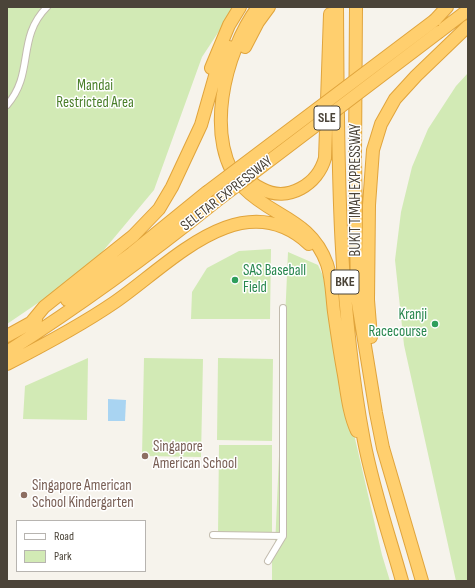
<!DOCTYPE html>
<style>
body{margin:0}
#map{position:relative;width:475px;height:588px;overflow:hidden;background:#f6f3ec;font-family:"Sofia Sans Condensed",sans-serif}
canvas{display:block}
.frame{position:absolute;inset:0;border:8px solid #4b4439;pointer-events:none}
.legend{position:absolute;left:16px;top:520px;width:130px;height:52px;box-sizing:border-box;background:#fff;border:1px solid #b7b4b0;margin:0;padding:5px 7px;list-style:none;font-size:12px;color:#4b4439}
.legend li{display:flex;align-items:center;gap:8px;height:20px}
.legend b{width:20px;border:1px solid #b7b4b0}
</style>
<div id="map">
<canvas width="475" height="588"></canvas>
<div class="frame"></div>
<ul class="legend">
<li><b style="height:5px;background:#fff"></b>Road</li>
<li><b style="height:11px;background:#d2eab5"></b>Park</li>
</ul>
</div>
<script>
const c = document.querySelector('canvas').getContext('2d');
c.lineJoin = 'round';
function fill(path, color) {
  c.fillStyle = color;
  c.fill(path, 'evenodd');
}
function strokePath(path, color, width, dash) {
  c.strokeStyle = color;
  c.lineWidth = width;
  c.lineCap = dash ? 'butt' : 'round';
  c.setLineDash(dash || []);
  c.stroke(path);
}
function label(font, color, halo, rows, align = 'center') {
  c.font = font + ' "Sofia Sans Condensed",sans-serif';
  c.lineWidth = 3;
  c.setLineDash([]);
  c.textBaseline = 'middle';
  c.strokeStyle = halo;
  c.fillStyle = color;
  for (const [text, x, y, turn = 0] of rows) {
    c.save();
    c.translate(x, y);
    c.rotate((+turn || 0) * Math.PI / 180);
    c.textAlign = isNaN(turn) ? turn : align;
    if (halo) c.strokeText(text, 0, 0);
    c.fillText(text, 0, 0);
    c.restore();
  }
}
fill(new Path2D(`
 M7,7h228l-33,50 -48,133 -66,79 -81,55z
 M468,73v508h-12l-52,-236 -9,-85 6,-48 11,-45 16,-38 28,-43z
 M271,249l-1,70h-79l1,-27 15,-24 32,-17z
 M288,252l30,13 11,24 12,89 41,177 8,26h-118v-27l3,-7z
 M88,358l-1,62 -64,-1 2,-33z
 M144,358l59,1 -2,98 -59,-1z
 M218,358l55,1 -1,82 -55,-1z
 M219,445h53v89h-54z`), '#d2eab5');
fill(new Path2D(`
 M108,399l18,1 -1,21h-17z`), '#a9d4f2');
const minor = new Path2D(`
 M7,105c28,-32 9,-67 40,-98
 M213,535l70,1
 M268,561l15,-25v-228`);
const motorway = new Path2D(`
 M258,7c-33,44 -57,136 -14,181 28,29 67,31 83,76 5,15 5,32 7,48 3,21 6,42 10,63 3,18 5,39 13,56
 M337,7c1,145 0,291 27,434 9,47 25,94 38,140
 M356,7l-1,149 2,141 19,116 7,35 39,133
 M435,20l12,-13
 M439,32l29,-22
 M245,47l13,-25 11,-15
 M211,68l18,-43 11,-18
 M241,171c6,8 12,14 21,18 26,14 56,-5 63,-31l5,-144
 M67,300l65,-47 75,-61
 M30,324l14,-17 89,-71 26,-27 13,-22 29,-62 14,-49 14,-29
 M7,336l29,-16
 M371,337l-3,-37 1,-95 4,-55 8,-26 14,-25 21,-23 52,-50
 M7,352c72,-46 141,-96 208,-150
 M7,364c37,-19 73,-38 108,-62 54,-37 127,-120 194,-58`);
strokePath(minor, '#c2bbae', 8);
strokePath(motorway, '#e0a43c', 14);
strokePath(minor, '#fff', 6);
strokePath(motorway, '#ffcf6e', 12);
const motorwayBridge = new Path2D(`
 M207,192l228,-172
 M215,202l224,-170`);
strokePath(motorwayBridge, '#e0a43c', 14, []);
strokePath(motorwayBridge, '#ffcf6e', 12);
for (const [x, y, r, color] of [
 [235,280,4,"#2e9e5b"],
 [435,324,4,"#2e9e5b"],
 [145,456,4,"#8d6e63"],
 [24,495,4,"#8d6e63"]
]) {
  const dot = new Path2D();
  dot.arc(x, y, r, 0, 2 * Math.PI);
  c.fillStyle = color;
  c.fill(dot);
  strokePath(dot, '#fff', 1.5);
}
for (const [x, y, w] of [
 [327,118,26],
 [345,282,28]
]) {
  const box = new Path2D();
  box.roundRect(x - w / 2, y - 12, w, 24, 3);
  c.fillStyle = '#fff';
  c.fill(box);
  strokePath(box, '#4b4439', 1);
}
label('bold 14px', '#4b4439', null, [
 ["SLE",327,118],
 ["BKE",345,282]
]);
label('15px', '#4a7f2a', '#fff', [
 ["Mandai",95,86],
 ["Restricted Area",95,103]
]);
label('15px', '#4b4439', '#fff', [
 ["BUKIT TIMAH EXPRESSWAY",356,190,-90],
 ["SELETAR EXPRESSWAY",227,194,-38]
]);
label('15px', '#27864d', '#fff', [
 ["SAS Baseball",243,271],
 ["Field",243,288],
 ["Kranji",427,315,"right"],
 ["Racecourse",427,332,"right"]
], 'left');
label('15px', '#785e54', '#fff', [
 ["Singapore",153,447],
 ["American School",153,464],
 ["Singapore American",32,486],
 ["School Kindergarten",32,503]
], 'left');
</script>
